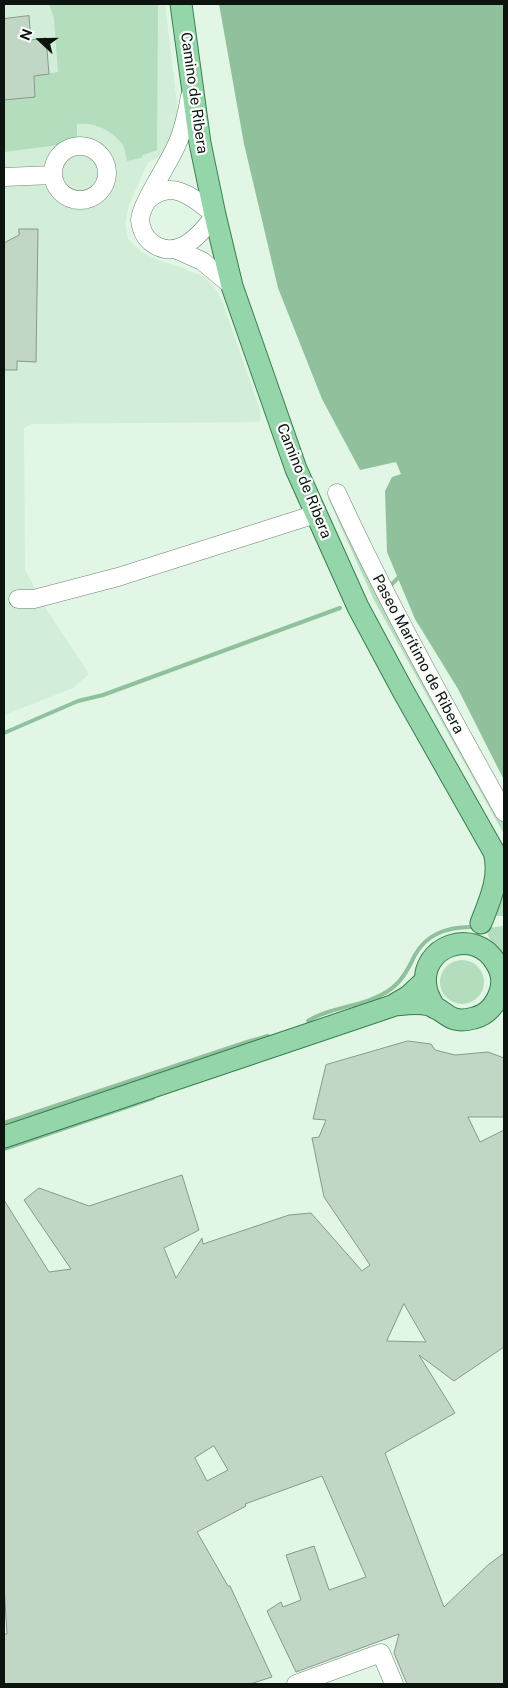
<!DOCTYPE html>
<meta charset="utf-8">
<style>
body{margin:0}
#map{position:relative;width:508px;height:1688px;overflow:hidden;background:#e2f6e6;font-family:"Public Sans",sans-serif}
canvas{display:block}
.frame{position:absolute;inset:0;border:5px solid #0d130e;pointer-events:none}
.north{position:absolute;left:15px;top:15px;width:50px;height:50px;-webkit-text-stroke:4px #fafefb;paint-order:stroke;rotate:291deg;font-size:14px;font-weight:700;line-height:20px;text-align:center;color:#0d130e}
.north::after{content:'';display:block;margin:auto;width:18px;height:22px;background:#0d130e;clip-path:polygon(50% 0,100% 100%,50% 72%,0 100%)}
</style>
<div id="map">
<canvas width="508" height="1688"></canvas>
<div class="frame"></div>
<div class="north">N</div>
</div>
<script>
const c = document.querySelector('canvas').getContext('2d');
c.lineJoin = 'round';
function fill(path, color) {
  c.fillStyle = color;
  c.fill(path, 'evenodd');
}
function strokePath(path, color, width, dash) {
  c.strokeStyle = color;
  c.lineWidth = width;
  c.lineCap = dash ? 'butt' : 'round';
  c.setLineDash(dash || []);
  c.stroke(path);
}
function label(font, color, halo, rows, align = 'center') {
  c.font = font + ' "Public Sans",sans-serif';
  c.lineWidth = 4.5;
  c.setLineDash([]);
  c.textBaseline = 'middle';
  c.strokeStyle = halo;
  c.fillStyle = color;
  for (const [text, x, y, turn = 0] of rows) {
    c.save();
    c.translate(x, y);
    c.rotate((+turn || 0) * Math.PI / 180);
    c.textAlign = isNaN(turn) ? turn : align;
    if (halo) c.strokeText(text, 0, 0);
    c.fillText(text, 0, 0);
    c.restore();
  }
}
fill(new Path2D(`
 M4,4h161l12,100v17l-15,35 -14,6 -19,43 -4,18 3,16 13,13 16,8 21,6 26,11 10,10 8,14 38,109 1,9 -3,3 -227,2 -7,4 1,142 22,40 42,64 -16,14 -69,27z`), '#d2edd8');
fill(new Path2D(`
 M49,4h109l-1,146 -14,5 -2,3 -14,3c-1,-5 -2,-12 -4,-16 -11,-15 -28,-23 -46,-21v15l-19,6 -54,7v-52l31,-3 -1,-21 24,-4 -4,-54z
 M332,496l136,264 36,63v11l-130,-234 -46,-102z
 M504,884v32h-13z
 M504,926v31c-6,-10 -18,-15 -16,-29z
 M440 982a22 22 0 1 1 44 0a22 22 0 1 1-44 0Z`), '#b3ddbd');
fill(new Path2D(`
 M219,4h285v776l-46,-91 -43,-70 -28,-67 -2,-61 7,-14 9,-3 -5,-12 -36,8 -38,-71 -44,-111 -34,-144z`), '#90c19c');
strokePath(new Path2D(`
 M392,584l6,-6
 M4,733l74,-32 25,-6 237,-87
 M308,1021c24,-15 56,-14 80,-30 14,-9 20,-22 27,-36 12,-22 33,-28 56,-28
 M4,1123l243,-81 21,-6
 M4,1149l149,-51`), '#90c19c', 4);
const building = new Path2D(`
 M29,16l2,24 15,-2 3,36 -15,2 1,21 -31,3v-81z
 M19,229h19l-2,133 -19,-1v9h-13v-127l15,-8z
 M408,1041l23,3 4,6 20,5 33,-3 16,6v59h-36l12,25 24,-12v217l-50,34 -35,-26 36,58 -70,40 59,154 44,-42 16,-12v131h-97l-13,-31 5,-19 -103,38 -29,-61 14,-9 2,5 18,-7 -15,-45 28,-9 15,44 37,-13 -44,-101 -77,28 1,2 -49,26 31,54h2l42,91 -22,7h-246v-50h3l-3,-48v-386l45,72 22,-3 -47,-69 15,-12 50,18 93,-31 17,55 -35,18 12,30 26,-40 1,6 86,-29 22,-2 51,58 8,-6 -46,-68 -12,-59 7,-1 7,-17 -13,-1 13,-54zM404,1304l22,38 -39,-1zM214,1446l14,24 -21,11 -12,-23z`);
fill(building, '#c2d6c6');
strokePath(building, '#86998a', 1);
const minor = new Path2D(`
 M53 173a27 27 0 1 1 54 0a27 27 0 1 1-54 0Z
 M4,177l49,-2
 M148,200c24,-23 47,-1 67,15 -14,19 -37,47 -63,28 -7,-5 -11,-14 -12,-23 0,-15 30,-58 37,-76 7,-15 10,-31 13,-48
 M175,249l27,12 30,25
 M337,493c50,109 109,214 167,319
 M18,599h16l84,-22 198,-63
 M296,1684l85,-31 13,31`);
const major = new Path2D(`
 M181,4l19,139 15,72 17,71 64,183 62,138 45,84 91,161c7,24 -4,48 -13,71
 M395,1005c11,-1 23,-3 34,0 19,6 19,20 45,13 13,-3 22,-14 26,-26 3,-9 2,-20 -4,-29 -21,-37 -77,-17 -70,24 1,8 5,14 9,21
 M4,1137l388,-131 17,-10 16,-15`);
strokePath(minor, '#708274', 19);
strokePath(major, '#377f4e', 23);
strokePath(minor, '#fff', 18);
strokePath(major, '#94d5aa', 21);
label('15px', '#0d130e', '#fafefb', [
 ["Camino de Ribera",194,93,82],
 ["Camino de Ribera",304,481,68],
 ["Paseo Marítimo de Ribera",418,654,62]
]);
</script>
